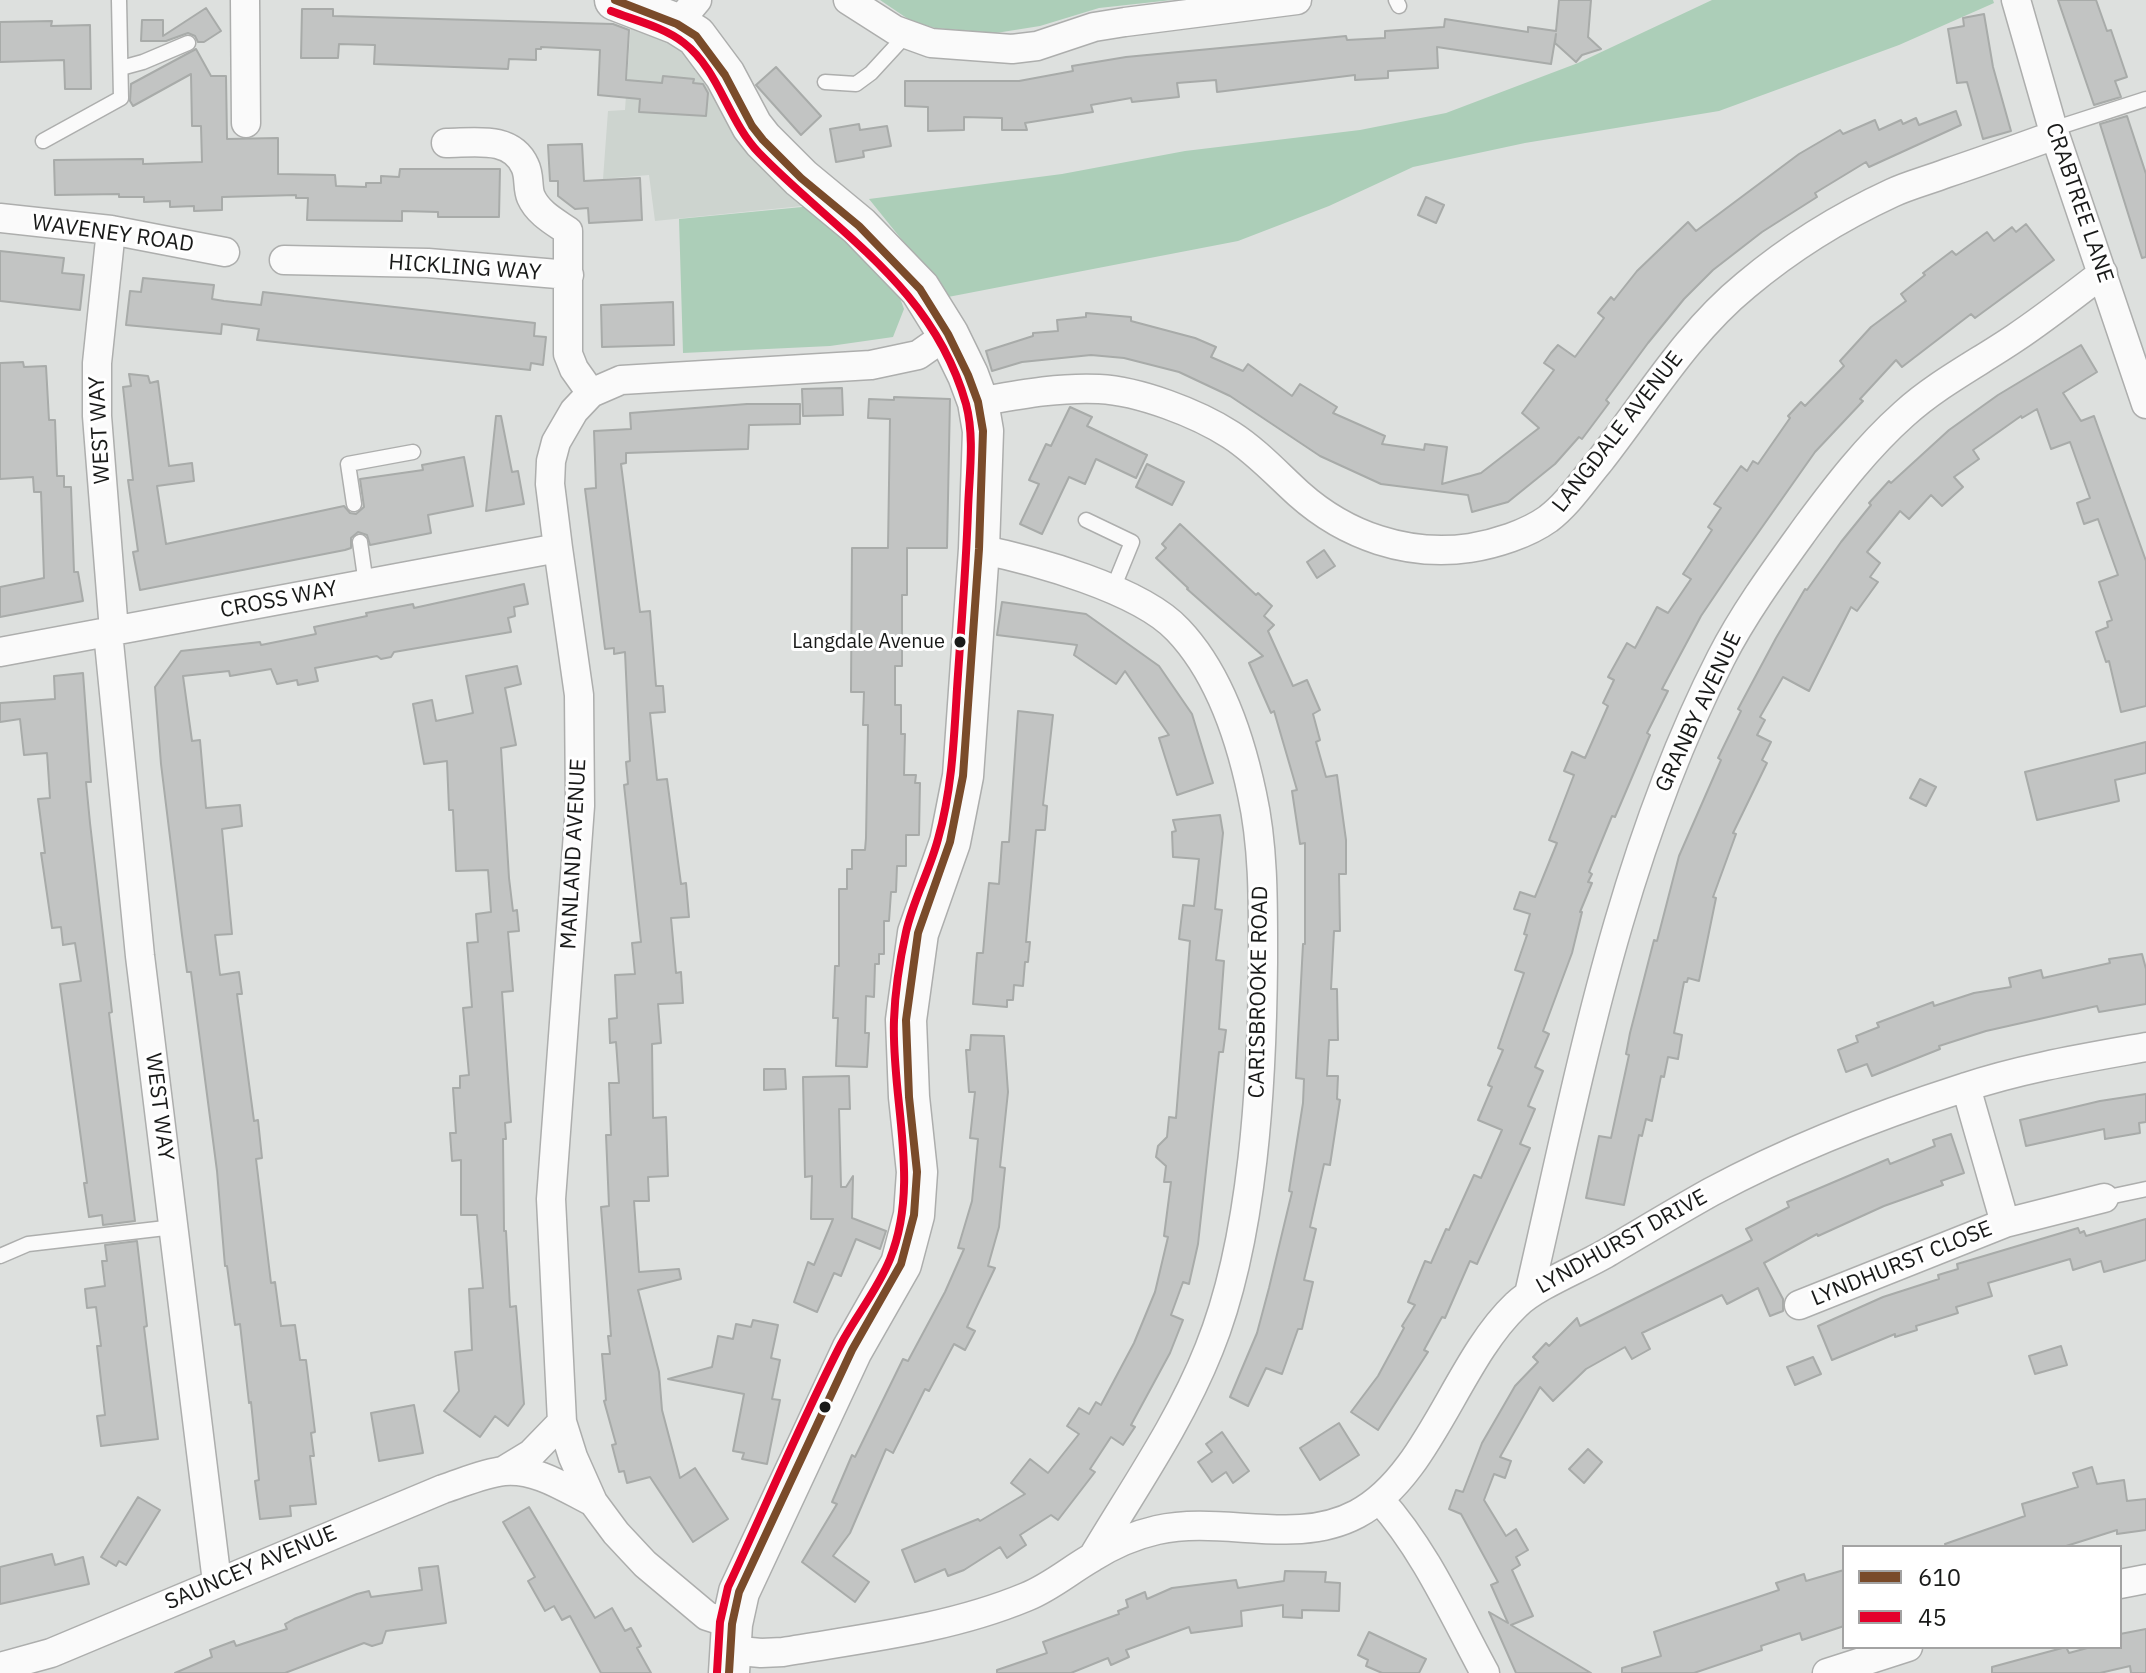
<!DOCTYPE html>
<style>
body{margin:0}
#map{position:relative;width:2146px;height:1673px;overflow:hidden;background:#dde0de;font-family:"IBM Plex Sans",sans-serif}
canvas{display:block}
.legend{position:absolute;left:1842px;top:1545px;width:280px;height:104px;box-sizing:border-box;background:#fff;border:2px solid #a3a3a3;margin:0;padding:10px 14px;list-style:none;font-size:24px;color:#191a19}
.legend li{display:flex;align-items:center;gap:16px;height:40px}
.legend b{width:40px;border:2px solid #a3a3a3}
</style>
<div id="map">
<canvas width="2146" height="1673"></canvas>
<ul class="legend">
<li><b style="height:10px;background:#7a4b2a"></b>610</li>
<li><b style="height:10px;background:#e4002b"></b>45</li>
</ul>
</div>
<script>
const c = document.querySelector('canvas').getContext('2d');
c.lineJoin = 'round';
function fill(path, color) {
  c.fillStyle = color;
  c.fill(path, 'evenodd');
}
function strokePath(path, color, width, dash) {
  c.strokeStyle = color;
  c.lineWidth = width;
  c.lineCap = dash ? 'butt' : 'round';
  c.setLineDash(dash || []);
  c.stroke(path);
}
function label(font, color, halo, rows, align = 'center') {
  c.font = font + ' "IBM Plex Sans",sans-serif';
  c.lineWidth = 6;
  c.setLineDash([]);
  c.textBaseline = 'middle';
  c.strokeStyle = halo;
  c.fillStyle = color;
  for (const [text, x, y, turn = 0] of rows) {
    c.save();
    c.translate(x, y);
    c.rotate((+turn || 0) * Math.PI / 180);
    c.textAlign = isNaN(turn) ? turn : align;
    if (halo) c.strokeText(text, 0, 0);
    c.fillText(text, 0, 0);
    c.restore();
  }
}
fill(new Path2D(`
 M631,21l39,18 37,41 97,120 -2,6 -147,15 -6,-46 -46,4 5,-68 17,-1z`), '#cdd4cf');
fill(new Path2D(`
 M880,0h292l-73,8 -59,18 -44,7 -61,-5 -24,-7z
 M1712,0h281l1,3 -95,42 -180,66 -194,32 -112,24 -84,39 -91,35 -290,56 -79,-98 193,-25 123,-23 175,-21 86,-17 132,-50z
 M804,200l92,87 8,22 -11,28 -63,9 -147,7 -4,-134 123,-12z`), '#acceb8');
const building = new Path2D(`
 M1559,0h32l-3,37 13,12 -19,6 -6,7 -21,-19 1,-9 -5,30 -114,-17 1,21 -50,3v7l-33,2v-5l-138,17 -1,-12 -39,3 2,14 -47,5 -1,-4 -40,7 2,7 -68,11 2,7h-25v-12l-38,-1v13l-36,1v-24l-23,-1v-25h114l54,-10 -1,-5 54,-9 220,-21 1,4 38,-2v-7l59,-4 1,-8 83,13v-5l28,4z
 M2058,0h38l11,31 4,-1 16,47 -12,4 6,16 -27,8z
 M206,8l15,23 -17,11h-6l-3,-6 -7,-3 -22,8h-25l1,-21h21v16z
 M302,9h31v7l280,8 16,6 -3,50 36,3 1,-7 31,3 -1,4 10,1 5,9 -2,23 -67,-4 1,-13 -42,-4 2,-45 -59,-3v2h-5v11l-27,-1 -1,10 -134,-5 1,-19 -36,-1 -1,14h-37z
 M1984,14l9,53 18,64 -28,8 -16,-57 -10,1 -9,-54 16,-3 -1,-8z
 M52,21l-1,5 39,-1 1,64h-26l-1,-29 -64,2v-40z
 M196,49l15,27h15l1,63 51,-1v36l57,1 1,11 30,1v-4h15v-7l18,1 1,-8h100l-1,48h-61v-5l-36,-1v10l-95,-1 1,-22h-12v-3l-74,2v13l-28,1v-5l-24,1v-6l-26,1v-5h-25v-3l-64,1 -1,-35 89,-1v5l59,-2 -1,-36h-9l-1,-52 -58,32 -3,-5 1,-17z
 M776,67l45,49 -20,19 -45,-50z
 M1956,111l5,14 -92,42 -3,-5 -51,31 2,4 -55,35 -49,38 -29,29 -36,44 -42,57 3,3 -27,36 -3,-2 -24,27 -47,38 -36,10 -4,-17 -87,-11 -61,-28 -90,-60 -51,-24 -55,-14 -33,-3 -69,7 -30,9 -6,-20 47,-15v-3l25,-2 -1,-11 29,-3v-4l45,4v4l64,17 21,9 -5,10 32,14 5,-7 44,32 8,-12 37,23 -4,6 52,23 -3,8 42,6 1,-6 22,3 -5,37 39,-11 58,-45 -17,-15 32,-43 -10,-7 7,-10 7,-8 17,12 29,-39 -6,-5 13,-16 3,3 23,-29 51,-49 8,9 103,-77 41,-24 3,4 32,-14 4,10 22,-10 2,4 13,-6 3,7z
 M2127,116l19,58v83l-4,1 -42,-134z
 M859,124l1,6 27,-4 4,20 -28,5 1,6 -28,5 -6,-33z
 M582,144l2,37 56,-3 2,42 -53,3 -1,-15 -13,1 -17,-13v-15h-8l-2,-36z
 M1426,197l18,8 -8,18 -18,-8z
 M2026,224l28,36 -79,58 -4,-4 -69,53 -6,-7 -36,39 3,2 -48,51 -81,115 -33,49 -22,41 -17,32 6,2 -21,42 3,2 -35,82 -3,-1 -23,56 3,2 -4,8 4,1 -12,29h2l-10,41 -29,78 6,3 -14,33 8,4 -15,35 7,3 -15,35 10,4 -53,116 -7,-3 -25,57 -3,-1 -18,33 4,2 -50,78 -27,-18 27,-36 26,-48 -2,-2 13,-21 -7,-3 17,-41 6,2 15,-34 3,1 25,-55 7,3 21,-48 -24,-10 14,-33 -4,-2 15,-35 -5,-2 26,-75 -9,-3 12,-35 -3,-1 6,-20 -16,-5 6,-17 15,5 22,-54 -8,-3 25,-65 -10,-4 8,-19 13,6 23,-52 -5,-3 11,-23 -6,-3 19,-34 8,5 22,-41 11,6 23,-34 -8,-5 29,-44 -4,-3 13,-19 -7,-4 27,-38 6,5 6,-10 5,3 32,-46 -2,-2 13,-14 4,4 39,-40 -4,-5 31,-34 35,-26 -5,-7 24,-19 -2,-2 29,-22 4,4 31,-23 7,9 18,-14 4,5z
 M0,251l64,7 -2,15 22,2 -4,35 -80,-9z
 M143,278l71,7 -2,14 12,2 37,4 2,-13 272,31 -1,13 12,1 -3,28 -12,-2 -1,7 -273,-30 2,-11 -37,-5 -1,10 -95,-9 4,-34 11,1z
 M673,302l1,43 -72,2 -1,-42z
 M2081,345l16,27 -34,21 18,28 13,-5 52,145v145l-25,6 -12,-51 -3,1 -10,-30 12,-5 -1,-5 5,-2 -13,-38 19,-7 -20,-56 -14,5 -7,-21 13,-5 -20,-56 -19,7 -14,-40 -15,9 -1,-2 -48,34 6,9 -25,18 9,10 -21,19 -11,-11 -22,24 -9,-8 -33,41 13,11 -10,14 8,5 -21,29 -6,-4 -42,84 -26,-14 -23,40 5,3 -8,15 14,7 -9,18 5,3 -34,70 3,1 -23,63 3,1 -17,83 -11,-3 -1,4h-3l-10,51 8,2 -4,24 -10,-2 -4,20 -3,-1 -9,45 -6,-2 -4,17 -3,-1 -15,70 -38,-7 13,-62 12,2 18,-83 -3,-1 4,-21 24,-93 3,1 22,-85 42,-96 -3,-2 23,-47 -3,-2 38,-71 29,-49 2,1 34,-48 30,-37 -2,-2 20,-22 2,2 58,-53 49,-35z
 M23,362l1,5 22,-1 3,54h6l2,56h7v11h7l3,85h4l5,29 -83,16v-30l44,-9 -3,-86h-7l-1,-15 -33,2v-116z
 M129,374l19,2 2,7 8,-2 11,85 23,-3 2,18 -37,5 9,58 178,-38 6,7 6,1 8,-7 -4,-28 63,-9 -1,-5 42,-8 9,49 -45,9 3,18 -61,12 -3,-10 -9,-3 -7,6v10l-6,2 -205,40 -7,-38 5,-1 -10,-71h5l-10,-93 8,-1z
 M842,388l1,27 -40,1 -1,-27z
 M894,397l56,2 -3,149h-40v47h-5v71h-7v39h6v29h4l-1,41h12l-1,8h5l-1,52h-13v31h-9l-1,26h-5l-2,29h-5v33h-5v10h-4l-1,33 -8,-1 -1,37h4l-2,34 -31,-1 2,-48h-5l2,-52h4v-77h8v-20h5v-19h13l1,-12 2,-113h-5l1,-33h-13l1,-144h36l2,-129 -22,-1 1,-19 25,1z
 M747,404h53v20l-51,1 -1,24 -122,4v10l-5,1 19,148 10,-1 6,75h7l2,26 -15,1 7,67 10,-1 14,105 5,-1 3,34 -18,1 5,55 5,-1 2,31 -25,1 3,39 -9,1 1,74 13,-1 2,59 -20,1 1,24h-15l5,71 40,-3 2,10 -43,11 21,82 3,38 18,68 15,-10 33,51 -35,23 -43,-65 -23,6 -3,-12 -5,1 -7,-27 4,-1 -12,-43 2,-1 -4,-46h8l-2,-18h3l-10,-129 8,-1 -3,-71h5l-2,-52h10l-3,-41 -6,1 -1,-24 8,-1 -2,-43 20,-1 -3,-31 9,-1 -17,-157 4,-1 -2,-22 4,-1 -5,-109 -11,2v-6l-9,1 -20,-160 11,-1 -2,-57 37,-2 -1,-16z
 M1070,407l22,10 -5,9 60,29 -11,23 -40,-19 -11,25 -16,-7 -27,57 -22,-10 19,-40 -10,-4 17,-36 5,2z
 M496,416h5l11,56 6,-1 6,33 -38,7z
 M1147,464l37,18 -12,23 -36,-18z
 M1180,524l76,71 2,-2 14,13 -8,10 10,9 -6,6 25,55 14,-6 13,30 -7,4 7,26 -4,2 10,35 11,-2 9,65v34h-7l1,57h-6l-3,58h6l1,51h-9l-2,36h11l-1,23 3,1 -10,65 -6,-1 -14,63 6,2 -12,51 9,2 -11,47h-4l-16,45 -16,-6 -18,38 -18,-9 27,-64 12,-45 23,-96 -3,-1 14,-88 1,-24 -8,-1 7,-134h2v-101l-5,1 -8,-53 5,-1 -23,-79 -3,2 -22,-50 14,-7 -76,-67 1,-1 -32,-30 10,-10 -4,-4z
 M1324,550l11,16 -18,12 -10,-16z
 M524,584l4,20 -14,3 1,9 -7,2 3,14 -117,20 -3,5 -10,2 -4,-3 -62,12 3,13 -20,4 -1,-5 -20,4 -6,-15 -41,7 -1,-5 -46,5 9,65 8,-1 6,68 34,-3 2,21 -20,3 10,105 -17,1 5,40 19,-3 3,22h-5l17,127 4,-1 4,38 -6,1 15,124 4,-1 6,44 14,-1 5,35h6l9,72 -4,1 3,23h-4l6,48 -26,2 1,10 -31,3 -5,-38 4,-1 -8,-78 -2,1 -9,-79 -5,1 -8,-59h-2l-8,-95 -26,-199h-4l-5,-37 -21,-171 -6,-77 26,-36 79,-9 1,3 55,-11 -2,-7 53,-11 -1,-3 47,-9 1,4z
 M1002,602l84,12 73,52 33,48 21,69 -36,12 -18,-57 10,-3 -44,-64 -9,13 -42,-29 3,-10 -80,-10z
 M517,666l4,18 -16,4 11,57 -15,3 8,130 4,33 4,-1 2,21 -11,1 5,59 -11,1 9,130 -6,1 1,16h-3l1,92h2l4,76 6,-1 8,98 -16,22 -13,-10 -15,21 -36,-26 15,-20 -4,-39 17,-2 -3,-61 14,-1 -6,-73h-16v-55l-9,1 -2,-28h6l-3,-45h7v-12l9,-1 -6,-67 9,-1 -5,-64 11,-1 -2,-28 15,-2 -3,-42 -32,1 -3,-61h-4l-2,-49 -23,3 -11,-60 19,-4 4,21 37,-8 -7,-37z
 M83,673l8,109h-5l4,41 22,189 -3,1 26,208 -32,4 -1,-10 -13,2 -5,-34h3l-27,-199 21,-3 -6,-38 -12,2 -2,-18 -9,1 -11,-75h4l-7,-54 12,-1 -3,-45 -23,2 -4,-36 -20,3v-19l55,-4 -1,-23z
 M1018,711l35,4 -10,90 4,1 -2,24h-9l-10,112h4l-2,20h-3l-2,24 -9,-1 -1,15h-6v7l-34,-3 4,-51h6l6,-70 10,1 3,-42h7z
 M2146,742v31l-31,7 4,21 -82,19 -12,-48z
 M1920,779l16,8 -10,19 -16,-8z
 M1220,815l3,18 -8,76 7,1 -6,50 8,1 -5,68 7,1 -3,22h-4l-21,192 -9,40 -6,-2 -12,33 12,5 -13,33 -39,72 4,2 -12,18 -12,-8 -21,32 5,3 -37,48 -7,-5 -31,20 6,10 -19,13 -7,-11 -36,23 -16,6 -3,-7 -30,13 -13,-32 76,-31 2,2 45,-27 -14,-11 19,-24 18,14 31,-39 -12,-8 12,-18 10,6 7,-12 5,3 33,-62 21,-51 13,-55 -4,-1 7,-54h-7l2,-16 -10,-9 2,-11 9,-9 2,-20 7,1 14,-177 -11,-2 4,-34 11,1 5,-47 -26,-2 -1,-25 4,-1 -3,-11z
 M2142,954l4,15v35l-47,8 -2,-6 -111,25 -47,15 1,3 -68,27 -5,-12 -21,8 -8,-22 20,-8 -2,-6 23,-9 -2,-4 56,-21 1,4 40,-13 37,-6 -2,-9 32,-8 2,8 67,-15 -1,-4z
 M971,1035l33,1 4,56 -8,75 5,1 -6,59 -11,39 7,2 -28,59 8,4 -10,19 -11,-6 -25,47 -4,-2 -32,64 -7,-4 -36,84 -17,23 36,26 -14,20 -53,-40 35,-58 -5,-2 20,-47 3,2 48,-98 5,2 37,-69 19,-43 -6,-1 14,-47 6,-62 -8,-1 5,-46h-6l-3,-42h4z
 M764,1069h21l1,20 -22,1z
 M849,1076l1,33h-11l2,78h5l7,-11 -1,42 34,13 -6,18 -24,-10 -15,37 -7,-3 -17,39 -23,-10 14,-40 6,3 19,-46h-22l1,-43 -7,1 -2,-100z
 M2146,1094v28l-7,1 1,10 -35,6 -1,-10 -78,17 -6,-26 80,-19z
 M1951,1134l13,39 -23,8 2,4 -59,21 -66,30 -1,-2 -53,29 19,36v12l-13,5 -12,-28 -31,16 -5,-9 -80,38 8,16 -18,10 -7,-12 -39,22 -33,32 -13,-14 -40,70 11,4 -6,17 -11,-4 -10,26 22,36 10,-7 12,21 -12,7 4,8 -8,5 21,46 -22,9 80,48h-75l-27,-61 19,11 -17,-38 7,-3 -37,-68 -12,-5 7,-19 7,2 19,-49 33,-57 23,-24 -5,-5 13,-14 3,3 28,-28 3,8 172,-86 -6,-11 43,-22 -2,-5 101,-43 2,5 45,-18 -2,-6z
 M2146,1219v41l-42,12 -3,-11 -28,9 -3,-11 -82,24 4,13 -36,11 2,6 -42,13 1,4 -22,7v-3l-63,26 -14,-34 65,-29 56,-18 -1,-4 20,-6 -1,-5 121,-36 2,5 4,-2 2,5z
 M137,1241l10,85 -3,1 14,112 -57,7 -4,-30 8,-1 -8,-69h4l-5,-39 -9,1 -2,-19 20,-3 -3,-25h5l-2,-16z
 M753,1320l25,5 -7,33 9,2 -8,39 8,1 -13,64 -25,-5 2,-6 -11,-2 11,-57 -76,-15 44,-12 6,-31 15,3 3,-15 15,3z
 M2061,1346l6,19 -32,9 -6,-18z
 M1813,1357l8,17 -26,11 -8,-18z
 M414,1405l9,48 -44,8 -8,-48z
 M1339,1423l20,32 -39,25 -20,-32z
 M1222,1432l27,39 -16,12 -7,-11 -14,10 -14,-20 14,-10 -6,-8z
 M1588,1449l14,13 -18,21 -15,-14z
 M2092,1467l5,17 27,-4 3,21 19,-2v31l-29,4v-4l-54,17h-117l-1,-3 80,-28 -3,-12 56,-17 -5,-14z
 M138,1497l22,13 -34,55 -7,-4 -3,5 -15,-9z
 M529,1507l66,111 17,-10 13,23 6,-3 10,18 -4,2 14,25h-50l-31,-57 -8,4 -8,-14 -9,5 -17,-30 7,-4 -32,-55z
 M52,1554l3,11 28,-8 6,27 -89,20v-37z
 M438,1566l8,57 -60,8 -4,12 -10,3 -8,-3 -79,30h-110l37,-16 -2,-7 24,-9 2,5 51,-17 -2,-5 9,-5 63,-25 12,-3 2,6 51,-7 -3,-22z
 M1844,1570v56l-42,14 -2,-7 -39,13 1,4 -68,23h-72v-5l39,-12 -7,-24 125,-42 -3,-7 28,-9 2,7z
 M1285,1571l41,1 -1,10 15,1 -1,28 -37,-1v8l-19,-1v-12l-42,6 1,15 -51,7 -2,-6 -63,23 3,7 -18,8 -3,-7 -37,15h-74v-3l50,-17 -4,-11 76,-28 -1,-3 10,-4 -2,-7 19,-8 2,7 25,-11 64,-8 2,8 46,-7z
 M2146,1629v44h-15l-1,-7 -30,7h-108v-6l74,-20 3,6 22,-6h29v-13z
 M1369,1632l57,27 -7,14h-37l-16,-7 2,-6 -10,-5z`);
fill(building, '#c2c4c3');
strokePath(building, '#a8aba9', 2);
const lane = new Path2D(`
 M1396,0l3,6
 M121,68l22,-6 45,-19
 M825,82l31,2 15,-11 35,-38
 M2053,129l93,-30
 M43,141l78,-43 -2,-98
 M354,504l-6,-40 65,-12
 M1086,520l46,22 -20,49
 M360,542l6,42
 M2104,1198l42,-9
 M0,1256l28,-12 146,-17`);
const street = new Path2D(`
 M245,0l1,123
 M848,0l47,30 36,13 81,6 25,-3 57,-19 31,-5 172,-22
 M2016,0l37,129 93,275
 M677,24l20,-24
 M446,143c28,0 65,-8 79,23 5,10 2,22 6,31 7,16 24,25 37,34v123l6,15 17,24
 M0,218l111,12 114,22
 M111,230l-14,133v53l17,215
 M284,260l144,3 141,12
 M978,402c40,-7 80,-15 121,-13 40,2 98,24 132,46 25,16 46,39 68,59 47,42 109,63 171,54 25,-4 57,-14 78,-29 20,-15 35,-38 51,-57 48,-61 87,-128 147,-177 44,-37 94,-68 146,-92 17,-8 37,-13 55,-20 36,-12 72,-25 108,-38
 M979,549c54,11 161,40 199,81 41,43 62,107 74,164 12,54 11,113 11,168 -1,120 -9,276 -54,387 -29,73 -75,139 -115,206
 M108,632l32,324 77,626
 M0,652l558,-104
 M1966,1087l39,136
 M1529,1294c50,-216 90,-437 192,-636 24,-47 56,-90 87,-133 29,-39 59,-78 96,-111 33,-30 74,-51 111,-76 30,-20 59,-43 88,-65
 M1799,1305l206,-82 99,-25
 M503,1471l28,-17 31,-32
 M1380,1500c45,50 73,114 105,173
 M2120,1584l26,-5
 M732,1624l-25,-8 -62,-52 -29,-31 -23,-31 -20,-45 -11,-35 -11,-223 29,-393 -1,-111 -21,-147 -8,-64 1,-23 5,-19 18,-31 17,-18 30,-13 250,-15 47,-10 30,-21
 M729,1650l32,3 22,-1c82,-14 166,-23 243,-55 25,-10 44,-27 67,-40 19,-12 42,-22 64,-27 66,-15 138,17 200,-16 72,-38 99,-152 159,-209 20,-20 68,-38 94,-54 34,-20 67,-40 101,-59 78,-42 168,-77 252,-104 60,-20 122,-30 183,-41
 M0,1667l51,-14 392,-164c19,-6 41,-16 61,-18 32,-3 61,17 89,31
 M1827,1673l81,-26`);
const secondary = new Path2D(`
 M615,0l62,24 19,12 29,39 27,51 11,14 38,38 58,48 61,63 28,45 20,41 10,27 5,29 -4,118 -16,227 -13,66 -32,91 -12,87 3,77 8,75 -3,43 -13,49 -49,86 -113,242 -7,32 -3,49`);
strokePath(lane, '#adaead', 17);
strokePath(street, '#adaead', 31);
strokePath(secondary, '#adaead', 43);
strokePath(lane, '#fafafa', 14);
strokePath(street, '#fafafa', 28);
strokePath(secondary, '#fafafa', 40);
strokePath(new Path2D(`
 M615,0l62,24 19,12 29,39 27,51 11,14 38,38 58,48 61,63 28,45 20,41 10,27 5,29 -4,118 -16,227 -13,66 -32,91 -12,87 3,77 8,75 -3,43 -13,49 -49,86 -113,242 -7,32 -3,49`), '#7a4b2a', 8);
strokePath(new Path2D(`
 M611,11c23,9 53,16 73,32 35,27 44,78 75,110 78,80 174,134 207,251 9,34 3,72 2,106 -2,60 -7,119 -11,179 -3,50 -5,101 -19,150 -8,31 -25,61 -32,93 -6,27 -11,60 -12,88 -3,79 27,162 -4,239 -12,30 -34,57 -49,85 -41,79 -75,162 -113,243l-8,35 -3,50`), '#e4002b', 8);
for (const [x, y, r, color] of [
 [960,642,7,"#191a19"],
 [825,1407,7,"#191a19"]
]) {
  const dot = new Path2D();
  dot.arc(x, y, r, 0, 2 * Math.PI);
  c.fillStyle = color;
  c.fill(dot);
  strokePath(dot, '#fff', 3);
}
label('20px', '#191a19', '#fff', [
 ["Langdale Avenue",945,642]
], 'right');
label('22px', '#191a19', '#fff', [
 ["CRABTREE LANE",2079,203,71],
 ["WAVENEY ROAD",113,234,8],
 ["HICKLING WAY",465,268,4],
 ["WEST WAY",100,430,-93],
 ["LANGDALE AVENUE",1618,432,-52],
 ["CROSS WAY",279,600,-11],
 ["GRANBY AVENUE",1699,712,-65],
 ["MANLAND AVENUE",574,854,-87],
 ["CARISBROOKE ROAD",1259,992,-89],
 ["WEST WAY",159,1107,83],
 ["LYNDHURST DRIVE",1622,1242,-29],
 ["LYNDHURST CLOSE",1902,1264,-22],
 ["SAUNCEY AVENUE",251,1568,-23]
]);
</script>
